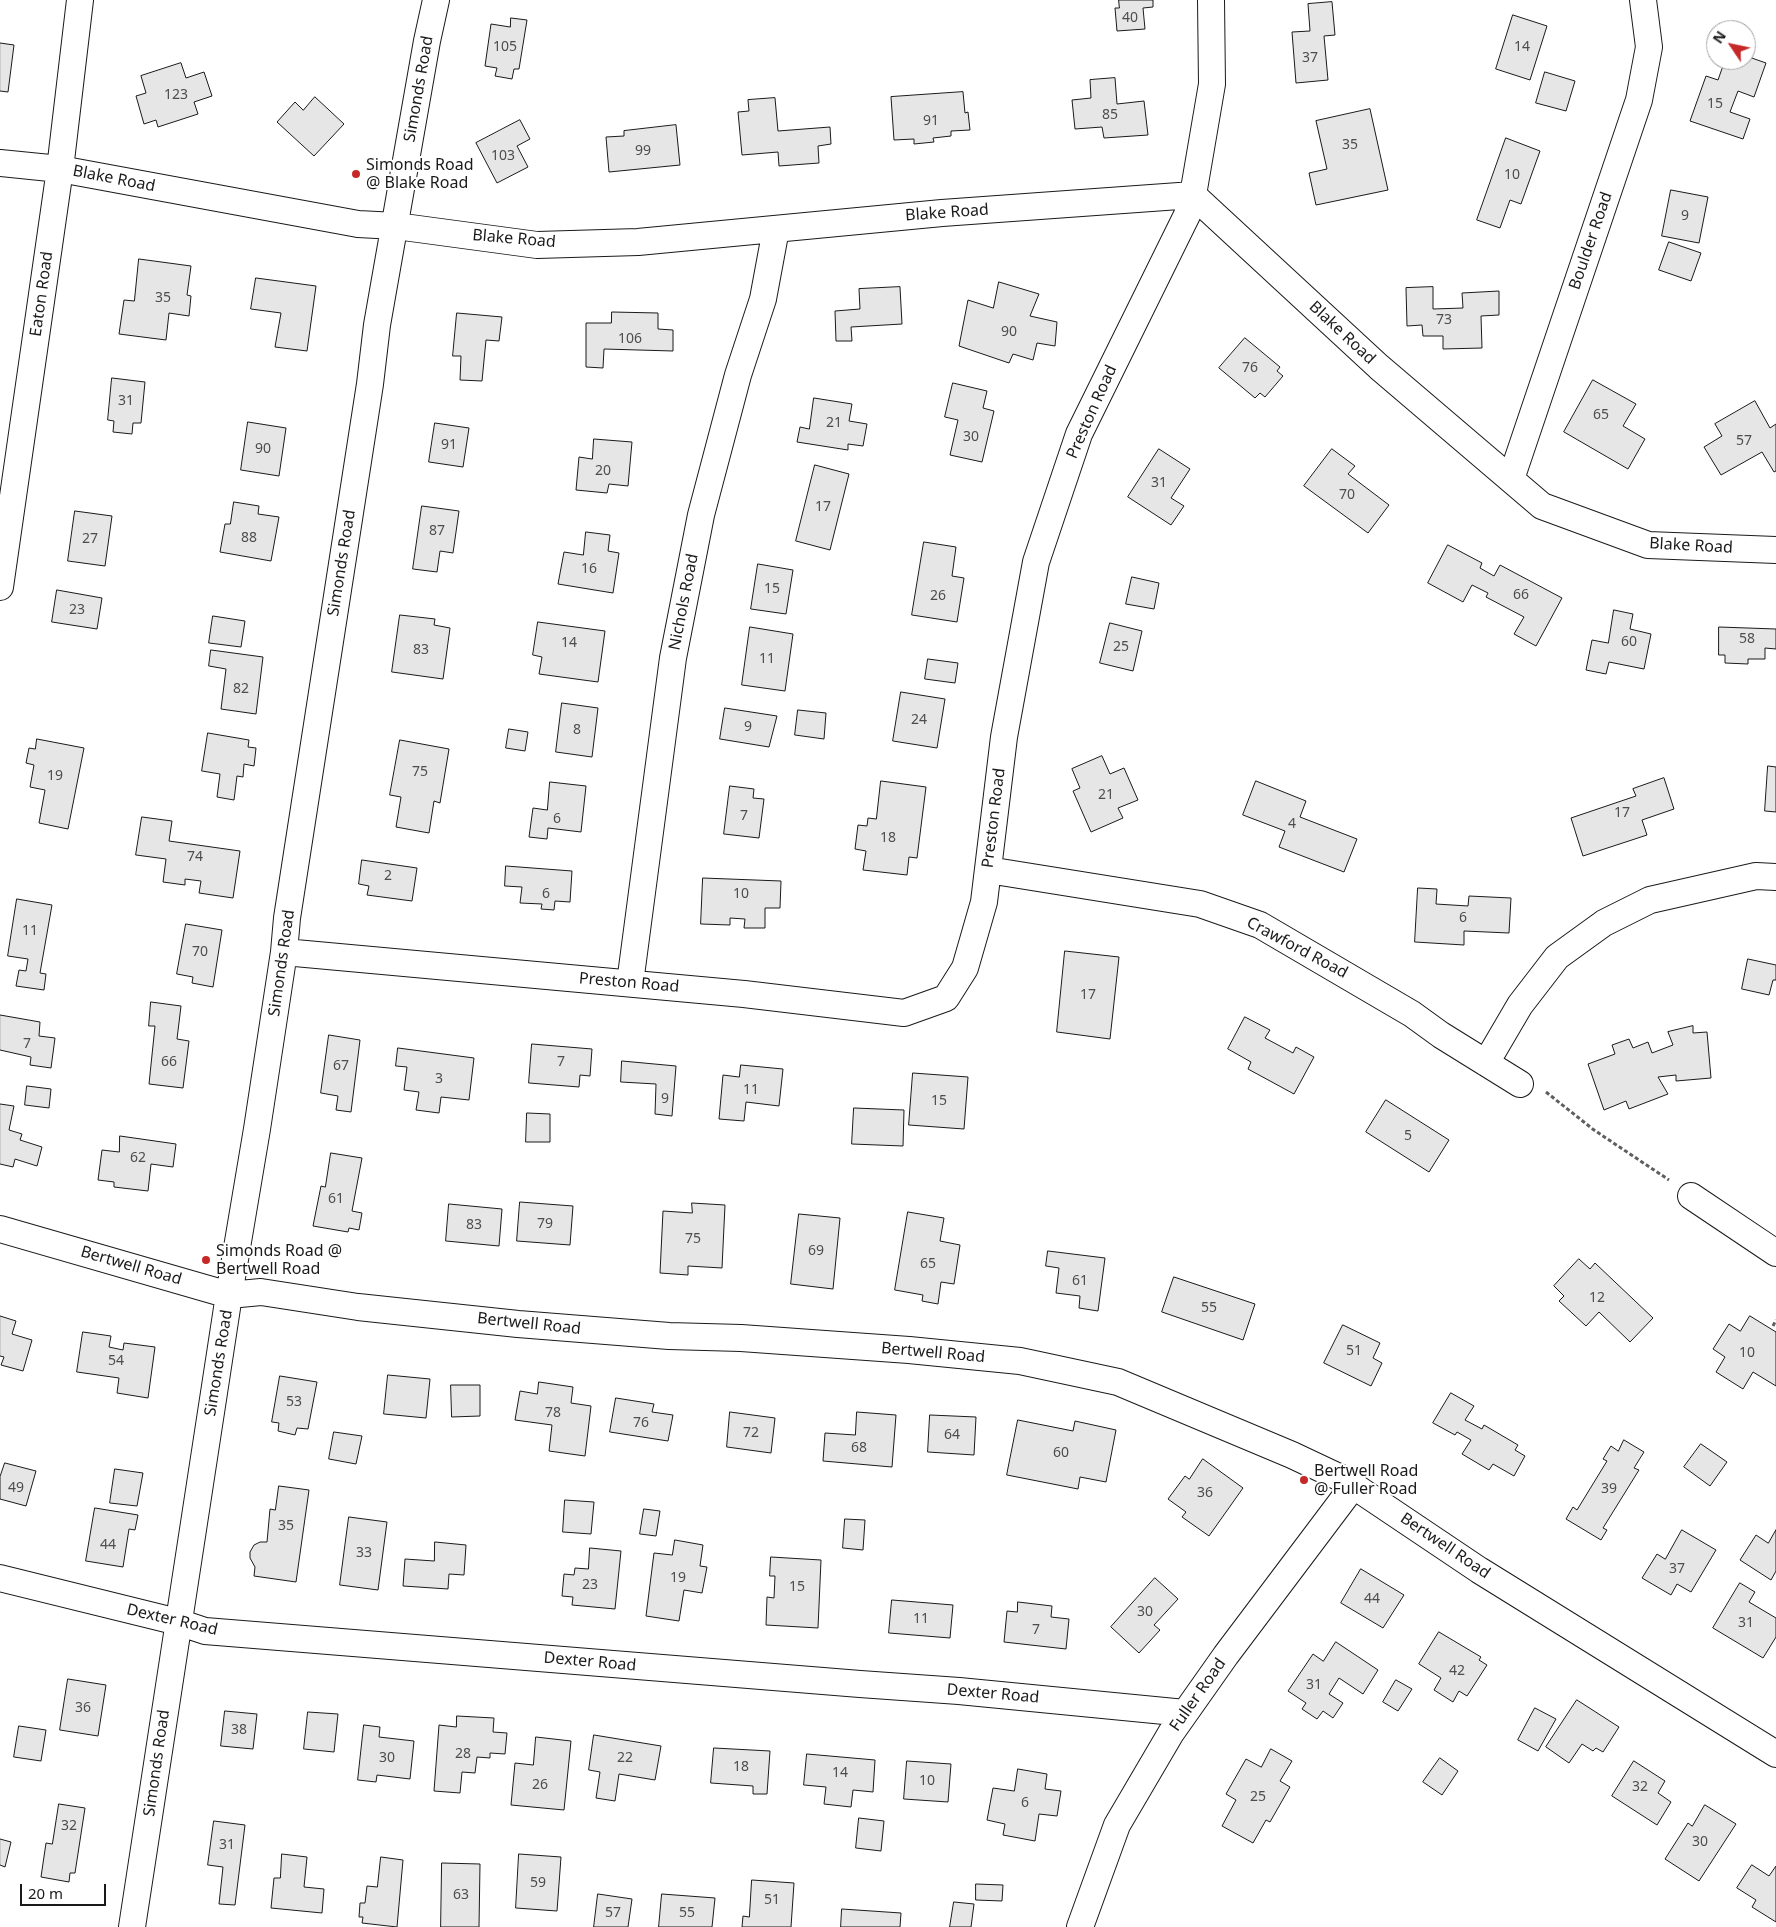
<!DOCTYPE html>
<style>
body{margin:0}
#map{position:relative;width:1776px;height:1927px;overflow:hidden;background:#fff;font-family:"Noto Sans",sans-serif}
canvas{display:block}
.north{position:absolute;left:1706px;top:20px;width:50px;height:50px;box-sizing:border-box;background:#fff;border:1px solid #a3a3a3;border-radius:50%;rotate:304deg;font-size:14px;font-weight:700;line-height:20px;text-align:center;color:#1a1a1a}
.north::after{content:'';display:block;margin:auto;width:18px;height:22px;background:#c62828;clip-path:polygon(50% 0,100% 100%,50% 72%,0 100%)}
.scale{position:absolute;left:20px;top:1884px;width:86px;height:22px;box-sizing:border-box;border:2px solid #1a1a1a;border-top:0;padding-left:6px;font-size:15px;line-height:18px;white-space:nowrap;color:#1a1a1a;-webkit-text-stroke:4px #fff;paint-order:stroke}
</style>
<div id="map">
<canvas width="1776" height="1927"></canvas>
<div class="north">N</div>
<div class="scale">20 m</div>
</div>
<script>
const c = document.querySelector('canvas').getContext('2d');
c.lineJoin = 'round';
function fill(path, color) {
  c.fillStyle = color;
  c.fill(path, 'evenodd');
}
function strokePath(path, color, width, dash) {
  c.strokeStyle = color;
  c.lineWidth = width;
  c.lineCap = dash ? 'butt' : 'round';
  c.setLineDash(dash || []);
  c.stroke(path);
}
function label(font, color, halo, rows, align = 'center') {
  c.font = font + ' "Noto Sans",sans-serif';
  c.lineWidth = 4;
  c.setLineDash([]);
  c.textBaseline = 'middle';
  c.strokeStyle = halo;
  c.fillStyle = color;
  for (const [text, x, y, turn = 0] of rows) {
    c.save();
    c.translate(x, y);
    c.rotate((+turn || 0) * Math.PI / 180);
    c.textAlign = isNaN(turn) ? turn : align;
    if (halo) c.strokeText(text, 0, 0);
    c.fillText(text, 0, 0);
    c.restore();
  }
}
const building = new Path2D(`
 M1119,0h34v7l-10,1 2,21 -28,2 -2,-23h4z
 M1332,2l3,33 -11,1 4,44 -32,3 -4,-51 18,-1 -2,-27z
 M1513,15l34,11 -17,54 -34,-11z
 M511,18l16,2 -8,49h-5l-2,10 -17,-3 2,-8 -12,-2 6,-42 19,3z
 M0,43l14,2 -6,47 -8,-1z
 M1746,56l20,7 -12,34 -16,-6 -8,21 20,7 -7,20 -53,-18 16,-45 12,4 7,-20h21z
 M181,63l5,15 18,-6 8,24 -18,6 4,12 -40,13 -2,-7 -12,4 -8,-28 10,-3 -5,-17z
 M1545,72l30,9 -9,30 -30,-8z
 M1115,78l2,26 27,-3 4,34 -44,3 -2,-11 -27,2 -3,-29 19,-2 -1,-18z
 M963,92l2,21 3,-1 2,18 -19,1v5l-18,2 1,4 -20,2v-5l-20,1 -3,-43z
 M315,97l29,27 -30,32 -37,-34 18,-20 8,8z
 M775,98l3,33 52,-4 1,17 -13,2 1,17 -40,3 -1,-14 -36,3 -4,-43 11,-1 -1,-11z
 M1370,109l18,81 -72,15 -7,-32 18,-4 -11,-48z
 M520,120l10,19 -13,7 11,21 -31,16 -21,-40z
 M676,125l4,40 -71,7 -3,-35 18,-1v-5z
 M1506,138l34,13 -19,53 -11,-4 -10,28 -23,-8z
 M1671,190l37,7 -9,46 -37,-7z
 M1669,242l32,11 -10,28 -32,-11z
 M139,259l52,7 -4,29 4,1 -2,20 -20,-3 -3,27 -47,-6 5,-34 10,1z
 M256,278l60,8 -9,65 -32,-4 6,-34 -30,-4z
 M999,282l40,12 -9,22 27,6 -2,24 -18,-3 -4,17 -20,-6 -4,9 -50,-17 9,-46 25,8z
 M900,287l2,37 -51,3 1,14h-16l-1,-30 25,-2 -1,-20z
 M1433,287v22l30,-1 -1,-15 37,-2v24l-18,1 1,32 -39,1v-13h-20l-1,-11 -15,1 -1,-38z
 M612,312l46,1v16l15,1v21l-69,-2 -1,19 -17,-1v-44h25z
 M457,313l45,4 -3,24 -13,-1 -4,41 -22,-1 1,-24h-8z
 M1245,338l35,29 -3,4 6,5 -18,21 -5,-4 -5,5 -36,-30z
 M112,378l33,4 -4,41h-8l-1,11 -19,-2 1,-11 -6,-1z
 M1593,380l43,24 -13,22 22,13 -17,30 -64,-37z
 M953,383l34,8 -4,17 11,3 -12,51 -32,-7 8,-35 -13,-3z
 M814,398l38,6 -3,17 18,3 -4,22 -15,-2v6l-51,-8 3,-15 9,2z
 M1755,401l15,27 6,-4v47l-2,1 -12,-20 -41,23 -17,-28 18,-11 -7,-12z
 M248,422l38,6 -7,48 -38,-6z
 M435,423l34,5 -6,39 -34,-5z
 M594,439l38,3 -4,44 -19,-2 -2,9 -31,-3 3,-33 13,2z
 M1159,449l31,20 -19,29 13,8 -13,19 -43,-28z
 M1332,449l23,17 -7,8 41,31 -21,28 -64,-47z
 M815,465l34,9 -19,76 -34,-9z
 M234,502l25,4 -1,8 21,3 -8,44 -51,-9 5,-28h5z
 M422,506l37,5 -6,42 -13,-2 -3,21 -24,-3z
 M75,511l37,5 -7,50 -37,-5z
 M586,532l24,3 -2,16 11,2 -6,40 -55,-9 6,-32 19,3z
 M924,542l32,5 -4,29 12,2 -7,44 -45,-7z
 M1448,545l34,18 -2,5 14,8 6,-11 62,33 -26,48 -22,-12 10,-17 -38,-20 2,-4 -16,-8 -9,17 -35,-19z
 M758,564l35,6 -7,44 -35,-5z
 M1132,577l27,6 -5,26 -28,-5z
 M57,590l45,8 -5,31 -45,-7z
 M1614,610l19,4 -3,15 21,5 -7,35 -35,-7 -3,12 -20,-4 6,-30 16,3z
 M400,615l35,4 -1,6 16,3 -7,51 -51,-7z
 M213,616l32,5 -4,26 -32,-4z
 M538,622l67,9 -7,51 -59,-8 3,-17 -9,-2z
 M1110,623l32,8 -9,40 -33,-8z
 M750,627l43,7 -8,57 -43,-6z
 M1719,627l57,2v20l-11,-1v11h-17v5l-23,-1v-8h-6z
 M211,650l52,7 -7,57 -35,-5 5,-40 -17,-3z
 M928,659l30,4 -3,20 -30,-4z
 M901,692l44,7 -8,49 -44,-7z
 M562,703l36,5 -6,49 -36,-5z
 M725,708l52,8 -8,31 -49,-8z
 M798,710l28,3 -2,26 -29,-4z
 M509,729l19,3 -3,19 -19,-3z
 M208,733l41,7 -1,7 8,1 -2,18 -10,-2 -1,13 -6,-1 -3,24 -17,-3 3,-23 -18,-3z
 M37,739l47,9 -16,81 -29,-6 6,-33 -15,-3 4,-22 -8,-2 3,-15 6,1z
 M400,740l49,9 -9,54 -6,-2 -5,32 -33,-6 5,-30 -11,-2z
 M1102,756l8,18 14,-6 14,32 -20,8 5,10 -32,14 -18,-41 7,-3 -8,-19z
 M1768,766l8,1v45l-11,-1z
 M1664,778l10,31 -32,11 5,15 -64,21 -12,-38 65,-22 -3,-7z
 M881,781l45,6 -9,71 -8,-1 -2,18 -44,-5 3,-19 -11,-2 3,-24 9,1 1,-8 8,1z
 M1256,781l50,20 -6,16 57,22 -13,33 -65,-25 6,-16 -42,-16z
 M550,782l36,4 -5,46 -33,-4 -1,11 -18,-2 4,-29 14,2z
 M730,786l24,3 -1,9 11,1 -5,39 -35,-4z
 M142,817l30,4 -3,20 71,10 -7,47 -34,-5 2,-12 -16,-2v6l-22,-3 3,-23 -30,-4z
 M362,860l55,8 -5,33 -45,-6 2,-9 -10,-2z
 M506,866l66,5 -2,31 -15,-1 -1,9 -13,-1 1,-5 -22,-1 2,-16 -17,-1z
 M703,878l78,3 -1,27h-15v20h-21l1,-9 -15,-1v7l-29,-1z
 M1418,888l19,1 -1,15 32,2 1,-10 42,2 -2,35 -45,-2v14l-49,-3z
 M17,899l35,6 -12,68 6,1 -2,16 -28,-4 3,-16 7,1 2,-12 -20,-3z
 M186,924l36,6 -9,57 -21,-4 1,-6 -16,-3z
 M1065,951l54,6 -9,82 -53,-7z
 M1748,959l28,6v15h-3l-4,15 -27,-6z
 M151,1002l30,4 -4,33 12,2 -6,47 -34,-4 6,-58h-6z
 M0,1015l40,7 -1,14 16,2 -4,30 -21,-3 1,-8 -31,-7z
 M1245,1017l25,13 -5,8 28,15 3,-6 18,10 -20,37 -46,-25 3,-7 -23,-13z
 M1693,1026v7l14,-1 4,46 -35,3v-6l-18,2 10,17 -39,15 -3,-8 -22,9 -16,-46 27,-10 -3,-9 17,-6 4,9 15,-6 4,11 21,-8 -5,-13z
 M329,1035l31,5 -9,72 -15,-2 2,-14 -17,-3z
 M532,1044l60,5 -2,27 -10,-1 -1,12 -50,-4z
 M398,1048l76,10 -5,42 -28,-3 -2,16 -23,-3 3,-18 -15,-2 3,-23 -11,-1z
 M622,1061l54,5 -4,50 -17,-2 1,-30 -35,-2z
 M741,1065l42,4 -4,37 -33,-4 -2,19 -25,-2 4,-44 16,2z
 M913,1073l55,4 -4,52 -55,-4z
 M27,1086l24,3 -2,19 -24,-3z
 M1386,1100l63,40 -20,32 -63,-40z
 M0,1104l14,2 -5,24 13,4 -2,6 22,7 -5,19 -22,-7 -2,8 -13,-3z
 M854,1108l50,2 -1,36 -51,-2z
 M527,1113l23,1v28h-24z
 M120,1136l56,8 -3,23 -22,-3 -3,27 -34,-4v-5l-16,-2 4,-30 17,2z
 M331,1153l31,5 -10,53 10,2 -3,17 -10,-2 -1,4 -35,-6 8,-40 4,1z
 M520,1202l53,4 -3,39 -53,-4z
 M692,1203l33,2 -3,63 -34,-2v9l-28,-2 3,-62 29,2z
 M449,1204l53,5 -3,37 -53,-5z
 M908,1212l36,6 -4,23 20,4 -6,39 -13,-2 -3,22 -16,-3 1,-6 -28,-5z
 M799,1214l41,4 -7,71 -42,-5z
 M1048,1251l57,7 -7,53 -19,-3 1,-12 -24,-3 3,-25 -13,-2z
 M1579,1259l11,10 5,-6 58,55 -23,24 -31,-30 -13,14 -27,-25 5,-5 -10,-10z
 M1174,1277l81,27 -12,36 -81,-28z
 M0,1316l16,5 -4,13 20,6 -9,31 -22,-6 3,-8 -4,-1z
 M1750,1316l26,16v54l-23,-14 -10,17 -27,-17 9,-15 -12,-8 16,-25 11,7z
 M1343,1325l37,18 -7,15 9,5 -11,23 -47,-23z
 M83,1332l28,4 -2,11 14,3 1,-7 31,4 -7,51 -31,-5 2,-15 -42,-6z
 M388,1375l42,4 -4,39 -42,-4z
 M280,1376l37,6 -9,47 -11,-1 -2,7 -17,-4 1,-8 -7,-1z
 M539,1382l34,5 -2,16 20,3 -6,50 -36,-5 3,-26 -37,-5 5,-29 17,3z
 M451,1385h29v31l-28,1z
 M1451,1393l23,13 -9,14 17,9 2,-4 34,20 -3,5 10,6 -11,20 -21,-12 -4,6 -27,-16 9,-14 -14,-8 -2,3 -22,-12z
 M616,1398l38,6 -2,8 21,3 -5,26 -58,-9z
 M730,1412l45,6 -4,35 -44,-6z
 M857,1412l39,3 -4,52 -69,-6 2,-28 30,2z
 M930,1415l46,2 -2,38 -46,-3z
 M1018,1420l55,11 2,-10 41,9 -10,52 -26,-5 -2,12 -71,-14z
 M334,1432l28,4 -6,28 -27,-5z
 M1624,1440l20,12 -10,16 5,2 -36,58 4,2 -6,10 -35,-21 7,-12 4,3 30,-49 -4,-2 8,-13 7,5z
 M1701,1444l26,18 -17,24 -26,-19z
 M1203,1459l40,29 -34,48 -27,-19 4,-5 -18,-13 17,-23 4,3z
 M5,1463l31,8 -10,35 -26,-7v-22z
 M115,1469l28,4 -6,33 -27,-3z
 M279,1486l30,4 -13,92 -42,-6 1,-9 -5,-9v-6l4,-7 6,-3h7l3,-33 5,1z
 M565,1500l29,2 -3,32 -28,-2z
 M95,1508l43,7 -3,15 -6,-1 -6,38 -37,-6z
 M644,1509l16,2 -4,25 -16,-2z
 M349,1517l38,5 -9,68 -38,-5z
 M845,1519l20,1 -2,30 -20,-2z
 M1682,1530l34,20 -25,42 -14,-8 -6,11 -29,-17 15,-24 8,5z
 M1776,1530v41l-5,9 -31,-20 16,-25 12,8z
 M675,1540l28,5 -3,21 7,1 -5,26 -18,-3 -5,31 -33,-5 8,-63 18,2z
 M435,1542l31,3 -2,30 -15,-1 -1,15 -45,-3 2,-27 29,2z
 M590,1548l31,3 -6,58 -43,-4 1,-8 -11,-1 2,-22 10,1 1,-7 13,1z
 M771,1557l50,3 -3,68 -52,-3 1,-28 7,1 1,-22h-5z
 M1361,1569l43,26 -21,33 -42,-25z
 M1155,1578l23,21 -24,26 6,5 -21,23 -28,-26z
 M1740,1583l15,9 -6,10 27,16v19l-13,21 -50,-30z
 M892,1600l61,5 -3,33 -61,-5z
 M1018,1602l34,4 -1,11 18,2 -3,30 -62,-7 3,-31 10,1z
 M1439,1632l42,25 -2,3 8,5 -20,31 -8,-5 -6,11 -19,-12 7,-12 -22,-14z
 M1336,1642l42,28 -15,24 -24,-16 -10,16 14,9 -10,15 -10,-7 -6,8 -15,-10 4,-6 -18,-12 25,-37 10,7z
 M68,1679l38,6 -8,51 -38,-6z
 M1396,1680l16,9 -14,22 -15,-9z
 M1577,1700l42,27 -16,25 -7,-4 -3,3 -11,-7 -13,19 -23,-16z
 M1535,1708l21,11 -18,32 -20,-11z
 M225,1711l32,3 -4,35 -32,-3z
 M308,1712l30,2 -4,38 -30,-3z
 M457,1716l37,2 -1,14 14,1 -2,21 -15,-1v5l-13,-1 -2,16 -13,-1 -2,21 -26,-2 5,-66 17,2z
 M364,1725l16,2 -1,10 35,4 -4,38 -33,-4 -1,7 -18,-2z
 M19,1726l27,4 -5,31 -27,-4z
 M594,1735l67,11 -6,34 -36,-6 -4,27 -19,-3 4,-26 -11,-2z
 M536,1737l35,4 -7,69 -53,-5 4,-42 18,2z
 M714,1748l56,3 -3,43h-14v-8l-42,-3z
 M1271,1749l21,12 -12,20 10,6 -20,35 -4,-2 -13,23 -31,-17 14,-26 -10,-6 20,-35 15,8z
 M807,1754l68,6 -2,32 -20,-2 -2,17 -27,-3 2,-17 -22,-2z
 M1440,1758l18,13 -16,24 -19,-13z
 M907,1761l44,3 -3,38 -44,-3z
 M1634,1761l31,20 -7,12 13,9 -14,23 -45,-29z
 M1018,1769l29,5 -2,15 16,2 -4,25 -18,-2 -4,27 -32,-6 2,-11 -18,-4 6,-32 21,3z
 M59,1804l26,4 -10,65h-5l-1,9 -28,-5 5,-34 6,1z
 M1705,1805l31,19 -37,57 -34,-22 23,-36 4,3z
 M859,1818l25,3 -3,30 -25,-3z
 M214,1821l31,4 -10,80 -16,-1 4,-37 -15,-2z
 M0,1839l11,3 -6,25 -5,-2z
 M282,1854l25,3 -3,30 20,2 -2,24 -51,-5 3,-30h6z
 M519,1854l42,3 -4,54 -41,-3z
 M381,1857l22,3 -6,67 -35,-4 1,-6h-4l1,-14h5l2,-17 10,1z
 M442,1863l38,1 -1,63h-38z
 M1752,1865l17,11 7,-10v56l-24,-15 4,-7 -19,-12z
 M752,1880l42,3 -3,44h-49l1,-11 6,1z
 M976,1884l27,1 -1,16 -26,-1z
 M598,1894l34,5 -4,28h-34z
 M662,1894l53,4 -3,29h-53z
 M954,1902l20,2 -3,23h-21z
 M842,1909l59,4 -1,14h-59z`);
fill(building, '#e6e6e6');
strokePath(building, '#1a1a1a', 1);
const street = new Path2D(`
 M0,163l60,6 298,55 38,2 141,19 101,-3 304,-29 251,-18 186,172 163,139 106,39 128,5
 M1511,479l128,-379 10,-53 -6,-47
 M0,587l60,-418 20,-169
 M988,870l212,34 60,21 152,89 29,21 79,49
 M284,952l460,42 160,19 42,-15 19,-30 19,-66 20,-165 32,-175 43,-128 108,-219 6,-20 19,-111 -1,-84
 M630,983l43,-325 28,-143 37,-140 25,-76 13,-70
 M1486,1063l34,-58 37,-48 47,-34 46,-23 106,-24 20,1
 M1691,1196l85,57
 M0,1229l229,66 32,-3 97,15 160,17 151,12 72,2 168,12 111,11 98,21 174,73 53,25 134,90 297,184
 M0,1578l178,44 27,9 655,53 99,7 226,22
 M132,1927l97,-632 28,-166 27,-177 3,-34 11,-71 72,-463 7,-59 50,-284 9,-41
 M1080,1927l37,-102 54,-92 55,-78 128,-170`);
strokePath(street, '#1a1a1a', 28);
strokePath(new Path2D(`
 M1546,1092l48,38 75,50
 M1773,1326l3,-6`), '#5f5f5f', 3, [4, 2.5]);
strokePath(street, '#fff', 26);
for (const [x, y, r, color] of [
 [356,174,5,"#c62828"],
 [206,1260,5,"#c62828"],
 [1304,1480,5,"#c62828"]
]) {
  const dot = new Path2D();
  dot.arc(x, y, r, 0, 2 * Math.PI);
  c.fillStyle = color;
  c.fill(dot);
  strokePath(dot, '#fff', 2);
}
label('14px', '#4d4d4d', null, [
 ["40",1130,18],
 ["105",505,47],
 ["14",1522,47],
 ["37",1310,58],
 ["123",176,95],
 ["15",1715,104],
 ["85",1110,115],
 ["91",931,121],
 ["35",1350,145],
 ["99",643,151],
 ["103",503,156],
 ["10",1512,175],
 ["9",1685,216],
 ["35",163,298],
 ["73",1444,320],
 ["90",1009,332],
 ["106",630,339],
 ["76",1250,368],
 ["31",126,401],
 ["65",1601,415],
 ["21",834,423],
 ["30",971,437],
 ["57",1744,441],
 ["91",449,445],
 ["90",263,449],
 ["20",603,471],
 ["31",1159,483],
 ["70",1347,495],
 ["17",823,507],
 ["87",437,531],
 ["88",249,538],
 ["27",90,539],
 ["16",589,569],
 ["15",772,589],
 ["66",1521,595],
 ["26",938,596],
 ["23",77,610],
 ["58",1747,639],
 ["60",1629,642],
 ["14",569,643],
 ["25",1121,647],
 ["83",421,650],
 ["11",767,659],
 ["82",241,689],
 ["24",919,720],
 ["9",748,727],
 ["8",577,730],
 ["75",420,772],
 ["19",55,776],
 ["21",1106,795],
 ["17",1622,813],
 ["7",744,816],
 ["6",557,819],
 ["4",1292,824],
 ["18",888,838],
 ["74",195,857],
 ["2",388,876],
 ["6",546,894],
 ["10",741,894],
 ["6",1463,918],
 ["11",30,931],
 ["70",200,952],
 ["17",1088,995],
 ["7",27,1044],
 ["66",169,1062],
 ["7",561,1062],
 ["67",341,1066],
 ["3",439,1079],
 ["11",751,1090],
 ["9",665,1099],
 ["15",939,1101],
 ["5",1408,1136],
 ["62",138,1158],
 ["61",336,1199],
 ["79",545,1224],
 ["83",474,1225],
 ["75",693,1239],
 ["69",816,1251],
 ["65",928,1264],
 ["61",1080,1281],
 ["12",1597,1298],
 ["55",1209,1308],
 ["51",1354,1351],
 ["10",1747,1353],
 ["54",116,1361],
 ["53",294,1402],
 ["78",553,1413],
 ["76",641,1423],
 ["72",751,1433],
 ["64",952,1435],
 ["68",859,1448],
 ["60",1061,1453],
 ["49",16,1488],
 ["39",1609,1489],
 ["36",1205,1493],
 ["35",286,1526],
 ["44",108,1545],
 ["33",364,1553],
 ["37",1677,1569],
 ["19",678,1578],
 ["23",590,1585],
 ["15",797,1587],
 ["44",1372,1599],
 ["30",1145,1612],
 ["11",921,1619],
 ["31",1746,1623],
 ["7",1036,1630],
 ["42",1457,1671],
 ["31",1314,1685],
 ["36",83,1708],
 ["38",239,1730],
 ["28",463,1754],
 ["30",387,1758],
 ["22",625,1758],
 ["18",741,1767],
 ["14",840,1773],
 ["10",927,1781],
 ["26",540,1785],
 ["32",1640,1787],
 ["25",1258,1797],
 ["6",1025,1803],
 ["32",69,1826],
 ["30",1700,1842],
 ["31",227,1845],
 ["59",538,1883],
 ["63",461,1895],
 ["51",772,1900],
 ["57",613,1913],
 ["55",687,1913]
]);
label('16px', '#1a1a1a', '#fff', [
 ["Simonds Road",419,89,-80],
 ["Blake Road",114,179,11],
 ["Blake Road",947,213,-4],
 ["Blake Road",514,239,5],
 ["Boulder Road",1591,241,-71],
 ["Eaton Road",42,294,-82],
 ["Blake Road",1342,333,43],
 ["Preston Road",1092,412,-66],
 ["Blake Road",1691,546,3],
 ["Simonds Road",342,563,-81],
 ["Nichols Road",684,602,-79],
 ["Preston Road",994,818,-83],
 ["Crawford Road",1297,948,28],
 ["Simonds Road",282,963,-82],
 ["Preston Road",629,983,5],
 ["Bertwell Road",131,1266,16],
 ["Bertwell Road",529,1324,6],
 ["Bertwell Road",933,1353,5],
 ["Simonds Road",219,1363,-81],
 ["Bertwell Road",1445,1546,34],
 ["Dexter Road",172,1620,13],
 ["Dexter Road",590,1662,5],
 ["Dexter Road",993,1694,5],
 ["Fuller Road",1198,1695,-55],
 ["Simonds Road",157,1763,-82]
]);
label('16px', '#1a1a1a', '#fff', [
 ["Simonds Road",366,165],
 ["@ Blake Road",366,183],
 ["Simonds Road @",216,1251],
 ["Bertwell Road",216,1269],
 ["Bertwell Road",1314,1471],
 ["@ Fuller Road",1314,1489]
], 'left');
</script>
